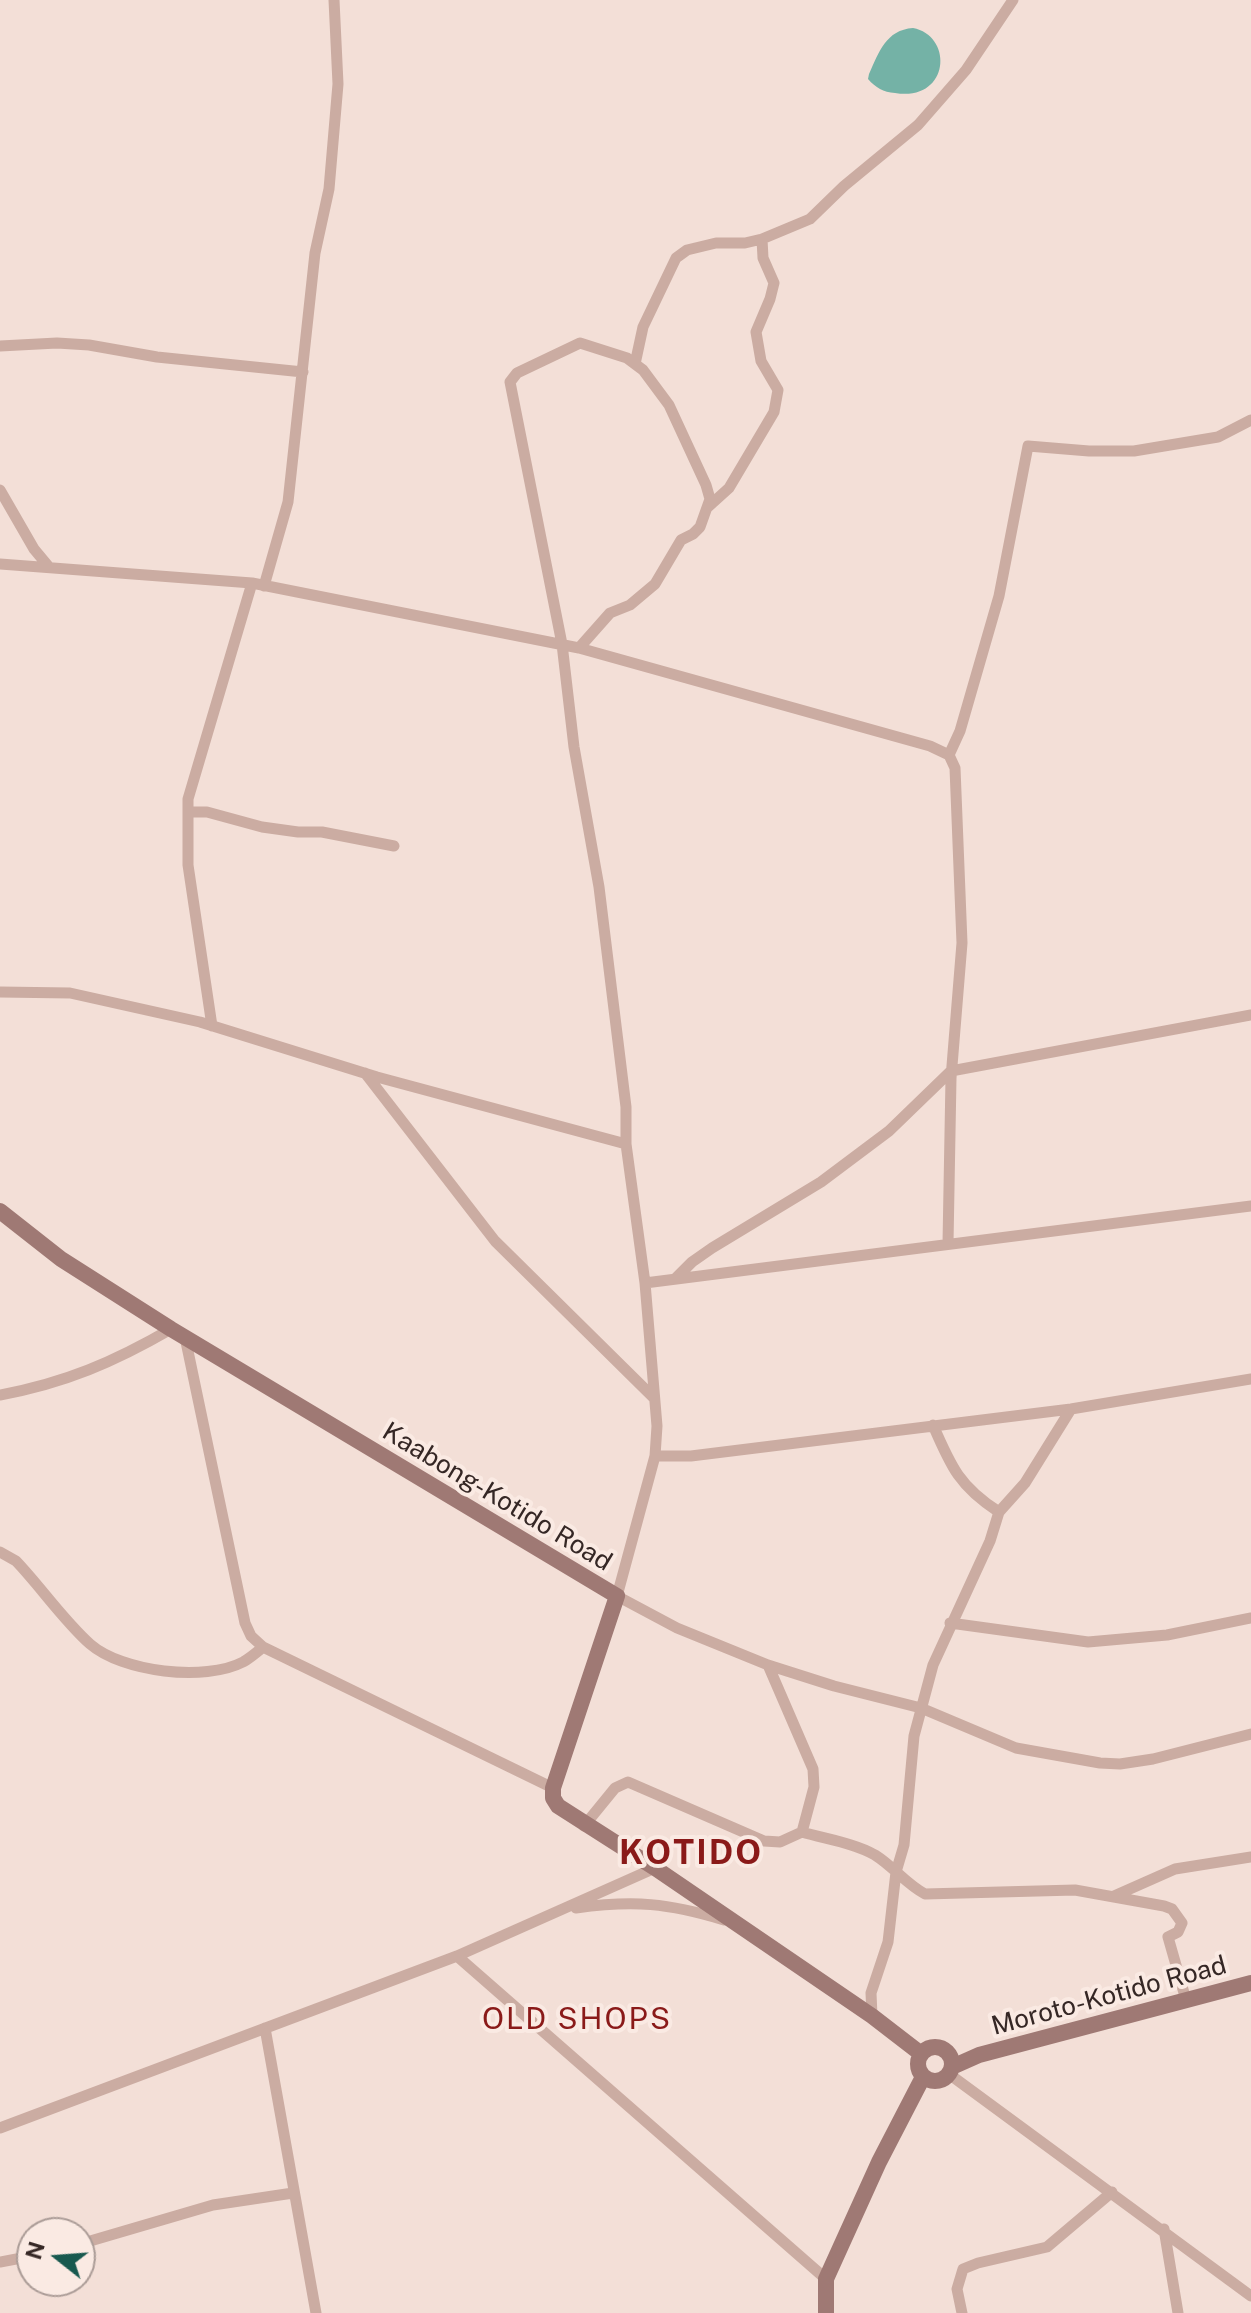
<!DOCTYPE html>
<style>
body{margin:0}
#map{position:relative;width:1251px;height:2313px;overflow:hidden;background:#f3dfd7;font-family:"Public Sans",sans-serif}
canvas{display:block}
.north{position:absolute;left:16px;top:2217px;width:80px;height:80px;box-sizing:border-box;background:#faeae3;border:2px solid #ab9c97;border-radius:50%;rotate:287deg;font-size:22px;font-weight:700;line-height:32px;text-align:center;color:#352725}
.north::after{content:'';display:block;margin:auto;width:28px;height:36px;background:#18594f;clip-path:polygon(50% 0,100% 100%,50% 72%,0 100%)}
</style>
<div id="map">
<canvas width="1251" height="2313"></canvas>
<div class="north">N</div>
</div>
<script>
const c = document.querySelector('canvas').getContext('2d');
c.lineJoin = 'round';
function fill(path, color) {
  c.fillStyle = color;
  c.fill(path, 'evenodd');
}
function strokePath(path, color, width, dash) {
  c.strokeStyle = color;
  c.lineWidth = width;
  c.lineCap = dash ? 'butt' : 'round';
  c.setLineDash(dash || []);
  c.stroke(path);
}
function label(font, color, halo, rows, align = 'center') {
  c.font = font + ' "Public Sans",sans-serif';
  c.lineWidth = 8;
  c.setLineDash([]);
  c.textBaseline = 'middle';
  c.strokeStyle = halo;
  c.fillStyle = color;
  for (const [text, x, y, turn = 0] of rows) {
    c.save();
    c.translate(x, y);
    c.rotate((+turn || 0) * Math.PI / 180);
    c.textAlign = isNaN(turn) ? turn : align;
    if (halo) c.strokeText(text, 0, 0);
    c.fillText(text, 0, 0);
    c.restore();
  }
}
fill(new Path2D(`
 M913,28c41,8 37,74 -18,65 -12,-1 -19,-5 -27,-14l1,-5c10,-22 17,-44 44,-46z`), '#74b2a6');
strokePath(new Path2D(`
 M0,346l57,-3 32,2 68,12 146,15
 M635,364l8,-37 33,-69 11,-8 29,-7h29l17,-4 48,-20 34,-33 74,-61 48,-55 47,-70
 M0,490l34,59 15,18
 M708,507l21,-19 45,-76 4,-22 -17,-29 -5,-29 14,-33 4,-16 -11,-25 -1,-19
 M0,564l252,19 327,65 351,98 19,9 6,13 7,175 -11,135 -3,165
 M264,586l24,-84 27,-249 14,-64 9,-105 -4,-84
 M579,648l31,-35 20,-8 25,-21 26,-44 12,-6 7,-7 10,-28 -4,-14 -37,-80 -26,-35 -16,-12 -47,-15 -63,30 -7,9 52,262 12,103 25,140 27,220v37l19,139 12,143 -2,30 -38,140 60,32 91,37 66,21 87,22 95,40 84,15 20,1 33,-5 98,-25
 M949,755l11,-24 39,-135 29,-150 61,5h45l84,-14 33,-17
 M188,812h19l55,15 36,5h24l72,14
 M0,992l70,1 130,29 177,55 249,67
 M212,1026l-24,-161v-66l64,-216
 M365,1073l130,168 158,156
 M675,1279l17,-17 20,-14 109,-66 68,-51 62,-60 300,-56
 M645,1283l606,-77
 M185,1337l60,286 6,13 12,11 290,141
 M0,1395c65,-12 114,-33 171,-66
 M933,1425c18,42 27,62 66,87
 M655,1456h36l380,-47 180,-30
 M0,1552l16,9c24,25 48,60 74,83 32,28 115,38 153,18 7,-4 14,-10 20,-15
 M950,1623l138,19 79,-7 84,-17
 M768,1665l45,104 1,18 -12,45
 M584,1826l31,-38 13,-6 136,59 16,1 22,-10c23,7 52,11 73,23 19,12 31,29 50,39l150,-4 89,16 8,3 10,14 -4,9 -10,5 18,63
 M1114,1896l61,-27 76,-12
 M576,1908c58,-8 92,-5 148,12
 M457,1956l369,323
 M872,2016l-1,-23 17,-51 8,-70 8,-27 10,-109 19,-71 57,-124 9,-29 26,-29 46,-74
 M265,2028l51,285
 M949,2074l302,222
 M0,2128l457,-172 198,-88
 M1164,2229l14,84
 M80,2244l133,-39 80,-12
 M0,2262l32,-6
 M962,2313l-5,-24 6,-20 15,-6 69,-16 65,-55`), '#cbaca2', 11);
strokePath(new Path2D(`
 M0,1211l61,48 110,70 446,267 -64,192v10l5,8 97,62 217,148 48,37
 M918 2064a17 17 0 1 1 34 0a17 17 0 1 1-34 0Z
 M952,2067l27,-12 272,-72
 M826,2313v-34l53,-117 44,-85`), '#9f7974', 16);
label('26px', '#352725', '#faeae3', [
 ["Kaabong-Kotido Road",497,1497,31],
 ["Moroto-Kotido Road",1109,1996,-15]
]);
c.letterSpacing = '2px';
label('30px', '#8a1a19', '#faeae3', [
 ["OLD SHOPS",577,2020]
]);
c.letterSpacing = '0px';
c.letterSpacing = '2px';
label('bold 34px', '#8a1a19', '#faeae3', [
 ["KOTIDO",691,1854]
]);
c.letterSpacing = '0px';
</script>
